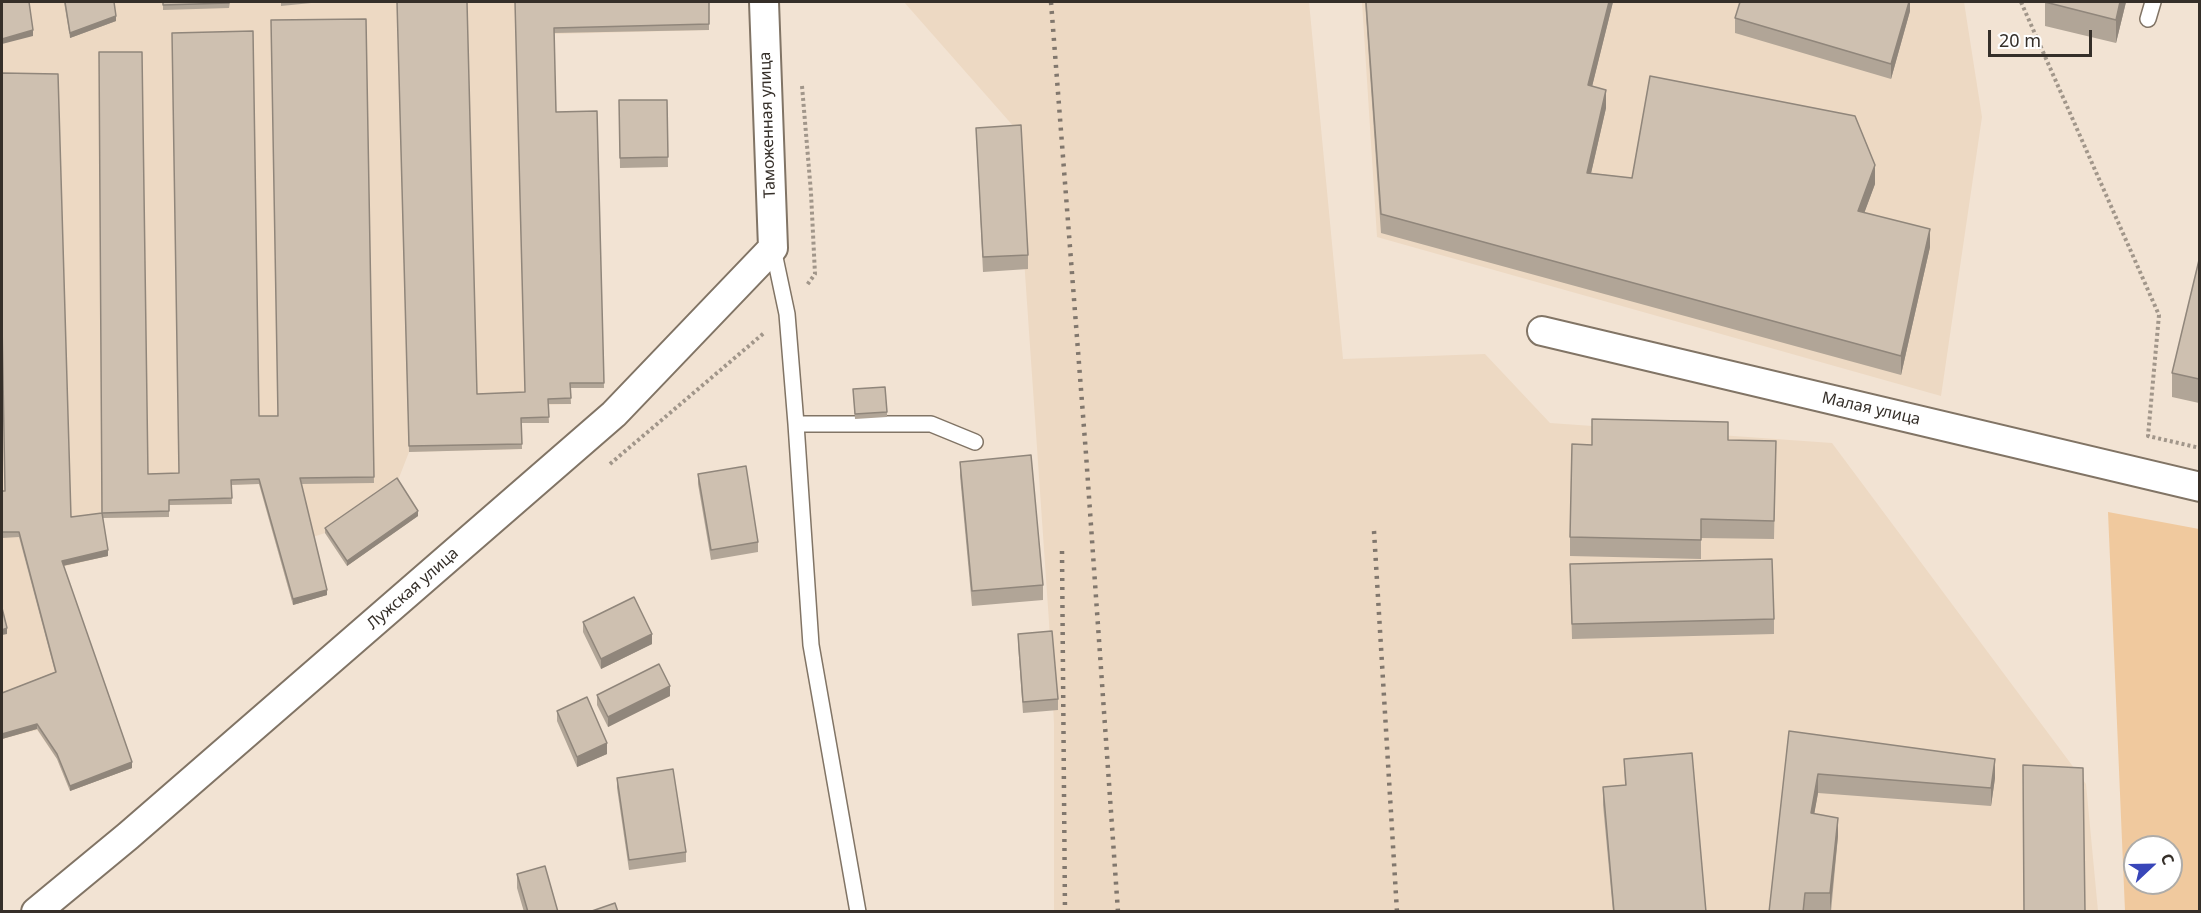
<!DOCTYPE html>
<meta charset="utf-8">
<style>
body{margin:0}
#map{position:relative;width:2201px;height:913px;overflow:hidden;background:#f2e3d3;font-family:"Noto Sans",sans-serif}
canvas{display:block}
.frame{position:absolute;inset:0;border:3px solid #352f29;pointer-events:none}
.north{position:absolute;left:2123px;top:835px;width:60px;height:60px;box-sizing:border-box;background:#fff;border:2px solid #aeaca9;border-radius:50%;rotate:68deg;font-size:16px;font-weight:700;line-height:24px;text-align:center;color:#352f29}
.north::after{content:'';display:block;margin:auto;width:21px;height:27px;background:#3846b9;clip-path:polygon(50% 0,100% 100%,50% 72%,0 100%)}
.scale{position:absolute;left:1988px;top:30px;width:104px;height:27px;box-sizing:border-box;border:3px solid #352f29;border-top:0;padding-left:8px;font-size:18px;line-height:21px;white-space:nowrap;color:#352f29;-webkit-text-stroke:4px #fff;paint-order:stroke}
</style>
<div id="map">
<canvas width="2201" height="913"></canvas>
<div class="frame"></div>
<div class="north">С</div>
<div class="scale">20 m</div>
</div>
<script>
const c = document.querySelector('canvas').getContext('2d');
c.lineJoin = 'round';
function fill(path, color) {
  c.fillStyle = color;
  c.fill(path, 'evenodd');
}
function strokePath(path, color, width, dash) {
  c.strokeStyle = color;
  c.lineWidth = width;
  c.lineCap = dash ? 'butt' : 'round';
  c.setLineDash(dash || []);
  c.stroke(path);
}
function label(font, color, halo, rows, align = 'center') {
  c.font = font + ' "Noto Sans",sans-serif';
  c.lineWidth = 5;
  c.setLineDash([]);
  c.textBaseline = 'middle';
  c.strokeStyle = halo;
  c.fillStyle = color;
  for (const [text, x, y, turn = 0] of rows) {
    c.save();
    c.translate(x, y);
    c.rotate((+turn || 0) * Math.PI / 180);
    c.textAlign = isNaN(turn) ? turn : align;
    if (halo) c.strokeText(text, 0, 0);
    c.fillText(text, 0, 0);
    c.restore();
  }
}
fill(new Path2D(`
 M2,2h706l1,28 -155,4 2,83h41l7,271h-33v16l-23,1 1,18h-28l1,26 -113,3 -12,31 21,33 -71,50 -22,-33 -12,4 -20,68 -34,-121 -28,1 1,19 -63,1v12l-67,1 6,38 -46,11 70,201 -62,23 -13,-32 -20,-29 -35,9z
 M904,2h405l34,357 142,-5 65,69 282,20 254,341 12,127h-1044v-187l-5,-102 -34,-494z
 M1362,2h602l18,115 -41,279 -564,-159z`), '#edd9c3');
fill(new Path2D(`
 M2108,512l91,17v382h-74zM2135,847h36v36h-36z`), '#f0c99e');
const lane = new Path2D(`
 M2148,19l5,-17
 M773,248l14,66 9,110 15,221 47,267
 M796,424h135l44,18`);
const street = new Path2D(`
 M1542,331l658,156
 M36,912l92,-76 486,-422 159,-166 -9,-246`);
strokePath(lane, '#817465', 18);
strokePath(street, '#817465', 32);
strokePath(new Path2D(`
 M2021,2l138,313 -11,121 52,12
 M802,86l9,107 4,81 -8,11
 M610,464l154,-131`), '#a1968a', 4, [3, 3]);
strokePath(lane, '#fff', 15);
strokePath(street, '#fff', 28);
strokePath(new Path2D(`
 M1051,2l35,452 32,458
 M1374,531l23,381
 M1062,551l3,361`), '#81776d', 4.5, [3, 6]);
fill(new Path2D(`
 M64,2h50l2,19 -46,17z
 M163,2h67l-1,6 -66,2z
 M281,2h40l-40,4z
 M397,2l80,392 48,-2 -10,-390h194v28l-155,3 2,79 41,-1 7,277h-34l1,16h-23l1,19h-28l1,26 -113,3z
 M1365,2h248l-21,84 14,22 -15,65 41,5 243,6 -11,29 66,34 -29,128 -520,-142z
 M1910,2v9l-19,68 -156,-46v-15z
 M2045,2h81l-10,41 -71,-17z
 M366,19l8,464 -73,1 26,111 -34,10 -34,-121 -28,1 1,19 -63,1v12l-66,1 5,38 -45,10 69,202 -62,23 -13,-32 -20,-30 -35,10v-46l53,-21 -36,-135 -17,1v-47l69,26 31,-4 46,-39 30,-1 81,-57h18z
 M619,100h48l1,67 -48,1z
 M976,128l52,127v14l-45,3z
 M2199,260v143l-27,-6v-24z
 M853,389l34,23v5l-32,2z
 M1728,440l48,1 -2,98 -73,-1v21l-131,-3v-19l22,-92z
 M960,462l83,123v15l-71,6 -12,-130z
 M698,474l60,68v10l-47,8 -13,-76z
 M418,516l-71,50 -22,-33v-5z
 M1570,564l204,55v15l-202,5z
 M583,622l69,22 -51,25 -18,-37z
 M1018,634l40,65v11l-35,3 -5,-69z
 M597,695l73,1 -62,31 -11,-22z
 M557,711l50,43 -30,13 -20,-46z
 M1789,731l206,47 -4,28 -173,-13 -4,21 24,22 -7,76h-62z
 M1624,759l82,153h-93l-10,-107v-18l22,-2z
 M617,778l69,74v10l-57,8 -12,-82z
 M517,874l41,38h-34l-7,-24z`), '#b1a597');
fill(new Path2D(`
 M1609,2h4l-25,101v-18z
 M1909,2h1v9l-19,68v-15z
 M2120,2h6l-10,41v-23z
 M116,16v5l-46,17v-5z
 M33,30v6l-31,8v-5z
 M1606,90v18l-19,83v-18z
 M1875,165v19l-17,46v-19z
 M1930,229v18l-29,128v-19z
 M418,511v5l-71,50v-5z
 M108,550v6l-46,10v-5z
 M327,590v5l-34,10v-6z
 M7,628v6l-5,1v-5z
 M652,634v10l-51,25v-10z
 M670,686v10l-62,31v-10z
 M37,724v5l-35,10v-5z
 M607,743v11l-30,13v-10z
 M1995,759v19l-4,28v-18z
 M132,762v6l-62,23v-5z
 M1818,774v19l-7,39v-19z
 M1838,818v18l-8,76v-19z`), '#90867b');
const building = new Path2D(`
 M2,2h27l4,28 -31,9z
 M65,2h49l2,14 -46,17z
 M163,2h66v1l-66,2z
 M397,2h70l10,392 48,-2 -10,-390h194v22l-155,4 2,84 41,-1 7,272h-34l1,15 -23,1 1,18 -28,1 1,26 -113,2z
 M1366,2h243l-21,83 18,5 -19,83 45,5 18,-102 205,40 20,49 -17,46 72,18 -29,127 -520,-142z
 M1740,2h169l-18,62 -156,-46z
 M2045,2h75l-4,18z
 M366,19l8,458 -74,1 27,112 -34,9 -34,-120 -28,1 1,18 -63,2v11l-67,2 -3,-461h43l6,422 31,-1 -7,-440 81,-2 6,385h19l-7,-396z
 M2,73l56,1 13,443 31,-4 6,37 -46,11 70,201 -62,24 -13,-32 -20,-30 -35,10v-41l54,-21 -37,-140h-17v-41h3l-3,-169z
 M619,100h48l1,57 -48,1z
 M1021,125l7,130 -45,2 -7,-129z
 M2199,260v119l-27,-6z
 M885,387l2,25 -32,2 -2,-25z
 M1592,419l136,3v18l48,1 -2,80 -73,-2v21l-131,-3 2,-93 20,1z
 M1031,455l12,130 -71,6 -12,-129z
 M746,466l12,76 -47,8 -13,-76z
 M397,478l21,33 -71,50 -22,-33z
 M1772,559l2,60 -202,5 -2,-60z
 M634,597l18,37 -51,25 -18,-37z
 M2,608l5,20 -5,2z
 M1052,631l6,68 -35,3 -5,-68z
 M659,664l11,22 -62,31 -11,-22z
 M587,697l20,46 -30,14 -20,-46z
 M1789,731l206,28 -4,29 -173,-14 -7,39 27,5 -8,75h-25l-2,19h-34z
 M1692,753l14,159h-92l-11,-125 23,-2 -2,-26z
 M2023,765l60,3 2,144h-61z
 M673,769l13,83 -57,8 -12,-82z
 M545,866l13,46h-30l-11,-38z
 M615,903l3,9h-29z`);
fill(building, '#cec0b0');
strokePath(building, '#90867b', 1.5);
label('16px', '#352f29', '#fff', [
 ["Таможенная улица",768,125,-92],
 ["Малая улица",1871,409,13],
 ["Лужская улица",413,589,-41]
]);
</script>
